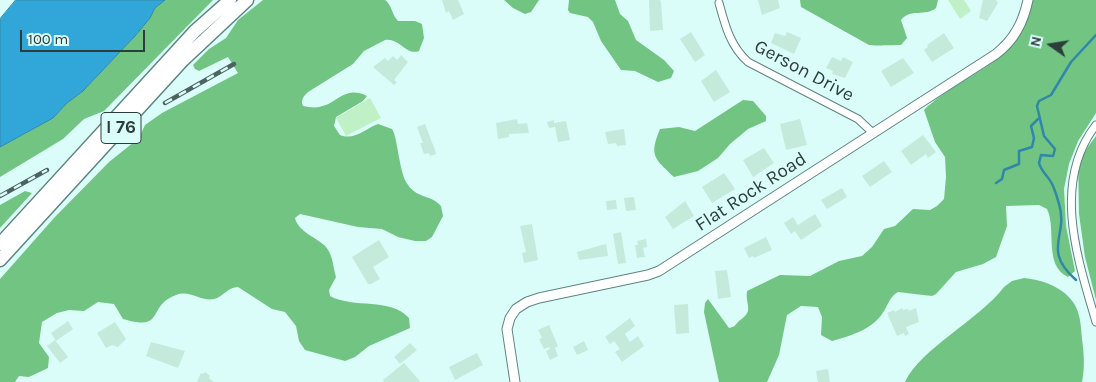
<!DOCTYPE html>
<style>
body{margin:0}
#map{position:relative;width:1096px;height:382px;overflow:hidden;background:#dbfdfa;font-family:Karla,sans-serif}
canvas{display:block}
.north{position:absolute;left:1026px;top:20px;width:50px;height:50px;-webkit-text-stroke:4px #dbfdfa;paint-order:stroke;rotate:283deg;font-size:14px;font-weight:700;line-height:20px;text-align:center;color:#2c3e3c}
.north::after{content:'';display:block;margin:auto;width:18px;height:22px;background:#2c3e3c;clip-path:polygon(50% 0,100% 100%,50% 72%,0 100%)}
.scale{position:absolute;left:20px;top:30px;width:125px;height:22px;box-sizing:border-box;border:2px solid #2c3e3c;border-top:0;padding-left:6px;font-size:15px;line-height:18px;white-space:nowrap;color:#2c3e3c;-webkit-text-stroke:4px #dbfdfa;paint-order:stroke}
</style>
<div id="map">
<canvas width="1096" height="382"></canvas>
<div class="north">N</div>
<div class="scale">100 m</div>
</div>
<script>
const c = document.querySelector('canvas').getContext('2d');
c.lineJoin = 'round';
function fill(path, color) {
  c.fillStyle = color;
  c.fill(path, 'evenodd');
}
function strokePath(path, color, width, dash) {
  c.strokeStyle = color;
  c.lineWidth = width;
  c.lineCap = dash ? 'butt' : 'round';
  c.setLineDash(dash || []);
  c.stroke(path);
}
function label(font, color, halo, rows, align = 'center') {
  c.font = font + ' Karla,sans-serif';
  c.lineWidth = 4;
  c.setLineDash([]);
  c.textBaseline = 'middle';
  c.strokeStyle = halo;
  c.fillStyle = color;
  for (const [text, x, y, turn = 0] of rows) {
    c.save();
    c.translate(x, y);
    c.rotate((+turn || 0) * Math.PI / 180);
    c.textAlign = isNaN(turn) ? turn : align;
    if (halo) c.strokeText(text, 0, 0);
    c.fillText(text, 0, 0);
    c.restore();
  }
}
fill(new Path2D(`
 M948,0h16l7,11 -11,8z
 M370,98l11,20 -35,18 -10,-18z`), '#bff0c6');
fill(new Path2D(`
 M165,0h48l-109,111 -20,8 -21,20 -63,38v-30l53,-29 14,-15 16,-12 52,-55 15,-18 5,-10z
 M263,0h122c7,5 7,15 13,21h17l7,3 2,14 -5,13c-13,5 -20,-14 -34,-11l-21,11 -11,13 -45,28c-4,4 -8,8 -5,14 5,1 11,2 16,1 19,-3 25,-22 48,-11l-4,5 -27,16 -2,9 6,9c15,6 26,-7 38,-11l14,5c5,6 7,40 14,53 11,18 23,11 35,24l2,10 -11,21 -6,4h-11l-17,-4 -16,-8 -24,-2 -58,-13 -5,4c3,14 23,20 31,29 7,8 7,20 10,30l-7,13 1,6c24,13 60,1 79,22l1,10 -41,18 -14,11 -10,4 -40,-11 -6,-9 -3,-15 -11,-14 -13,-3 -34,-22c-10,0 -15,10 -24,12 -13,3 -24,-10 -38,-4 -30,11 -10,37 -53,24l-9,-15 -16,-2 -14,9 -15,-1 -12,3 -15,9 -3,21 10,14 -1,11 -19,9 -10,-1 -4,6h-15v-103l54,-61 55,-56 30,-24 6,-13 17,-12 76,-40 -10,-16 -29,14 -4,-2 -2,-4 16,-16 17,-11 12,-18z
 M504,0h35l-8,12 -6,2 -12,-6z
 M569,0h46l5,14 8,7 8,19 28,20 10,11 -3,7 -13,4 -23,-11 -14,-1 -20,-29 -8,-19 -5,-5 -18,-4 -2,-3z
 M800,0h138l-2,8c-11,9 -26,0 -35,12l6,18 -6,7c-6,0 -27,1 -32,0l-68,-38z
 M1033,0h63v113l-18,28 -9,23 -5,25 2,37 9,45 -7,6c-25,-12 -11,-48 -21,-68l-8,-4 -33,1 1,20 -11,31 -13,7 -27,8 -20,22 -4,2 -34,-4c-9,5 -10,14 -16,22 -11,16 -32,22 -50,27l-11,-6 1,-18 -4,-10 -17,-1 -14,9 -8,40 -12,27h-48l-15,-70 1,-9 3,-4 21,29c6,-1 6,-3 10,-7 16,-11 6,-15 8,-30l33,-16 30,1 29,-15 23,-5 10,-9 12,-18 11,-3 18,-17 17,1 7,-4 7,-7 2,-22 -1,-20 -10,-15 -11,-32c42,-40 95,-44 109,-110z
 M743,100l10,1 13,15v5l-18,8 -18,15 -12,14 -20,13 -24,6c-20,-19 -25,-21 -14,-48l19,-2 16,4z
 M1096,136v164l-11,-43 -6,-43 -1,-54z
 M25,191l7,2 -32,35v-23z
 M1024,278c21,2 47,12 54,34 3,9 3,18 4,27 2,15 3,28 0,43h-177c15,-33 75,-63 99,-95l8,-6z`), '#71c482');
const water = new Path2D(`
 M16,0h149l-10,8 -5,10 -15,18 -52,55 -16,12 -14,15 -53,29v-128z`);
fill(water, '#31a6d9');
strokePath(water, '#3087aa', 1);
strokePath(new Path2D(`
 M996,183l6,-4 2,-9 15,-6v-13l13,-4 2,-9 -3,-12 7,-7
 M1076,280c-35,-31 -7,-44 -17,-76 -2,-7 -4,-15 -8,-22 -4,-7 -10,-11 -12,-19l2,-8 12,1 2,-7 -11,-13 -7,-30 2,-5 12,-6 20,-33 25,-27`), '#3087aa', 2.5);
fill(new Path2D(`
 M442,0h16l6,14 -11,6 -4,-9 -3,2z
 M649,0h11l1,2 2,28 -13,1z
 M758,0h20l2,8 -18,7z
 M983,0h13l2,3 -11,18 -8,-3z
 M691,32l14,23 -10,7 -15,-23z
 M787,32l14,6 -7,16 -23,-11 4,-10 10,3z
 M944,33l10,15 -22,14 -8,-12 4,-3 -1,-2z
 M401,55l7,7 -14,18 3,2 -3,3 -21,-18 12,-9 3,3 5,-5 4,4z
 M832,57l9,4 2,-4 10,5 -8,16 -13,-4 1,-3 -7,-3z
 M903,58l11,15 -23,14 -10,-16z
 M716,70l14,22 -16,10 -13,-21z
 M517,119l1,5 9,-1 2,10 -20,1v3l-11,2 -2,-16z
 M800,119l7,26 -21,5 -6,-26z
 M554,120v3l12,-2 4,19 -12,2 -3,-15 -6,1 -2,-6z
 M425,124l10,26 1,4 -6,2 -1,-3 -5,1 -4,-11h3l-6,-16z
 M624,129l2,16 -9,1 -1,-3 -8,1 -3,-12z
 M923,135l13,17 -8,6 -2,-4 -15,11 -10,-14z
 M764,148l10,15 -21,14 -10,-17z
 M884,161l8,11 -22,15 -8,-11z
 M724,173l11,16 -23,14 -10,-16z
 M842,188l5,9 -20,12 -6,-9z
 M634,197l2,13 -10,1 -2,-13z
 M616,200l1,9 -10,1 -1,-9z
 M685,201l9,15 -21,13 -8,-12z
 M815,214l7,12 -21,14 -6,-9 -4,3 -7,-11 9,-6 5,8z
 M532,224l6,36 -14,3 -2,-10 4,-1 -6,-26z
 M621,232l5,31 -8,1 -5,-30z
 M766,237l6,13 -18,8 -1,-2 -4,2 -5,-10z
 M646,239l1,8 -4,1 2,9 -8,1 -2,-13h3l-1,-4z
 M379,240l10,17 -16,10 7,12 -9,5h-3l-16,-27z
 M606,244l2,12 -29,4 -2,-8z
 M727,270l4,27 -13,2 -3,-28z
 M688,304l1,29 -13,1 -2,-29z
 M902,308l1,2 5,-1 1,2 7,-3 3,14 -13,5 3,7 -4,2 -1,-3 -7,3 -10,-23 7,-3 1,2z
 M630,318l5,8 -10,8 5,8 8,-6 6,10 -22,16 -7,-10 5,-3 -6,-8 -4,3 -5,-7z
 M68,321l5,8 -17,12 -5,-8z
 M115,322l11,17 -8,8 -6,-2 -6,3 -9,-15z
 M549,325l9,21 -3,2 3,8 -8,4 -4,-9 4,-2 -1,-2 -5,2 -5,-10 3,-1 -4,-8z
 M55,340l13,17 -8,6 -13,-17z
 M584,341l4,9 -11,5 -4,-8z
 M151,342l34,9 -7,17 -32,-12z
 M410,343l7,7 -17,14 -6,-7z
 M477,353l6,12 -28,15 -6,-13z
 M404,363l16,18 -2,1h-34l-1,-2z
 M828,369l2,13h-12l-2,-11z
 M205,372l5,4 -1,2 5,4h-17l4,-9 2,1z`), '#c4eadb');
const minor = new Path2D(`
 M719,3c6,22 11,43 29,59l110,57 15,14
 M1096,125c-45,58 -18,135 0,197`);
const tertiary = new Path2D(`
 M515,382l-8,-53 3,-11 6,-9 11,-7 12,-4 109,-23 11,-4 337,-217c18,-14 27,-31 32,-54`);
const motorway = new Path2D(`
 M0,244l195,-213 35,-31
 M0,260l183,-200 64,-60`);
strokePath(minor, '#5c8481', 9);
strokePath(tertiary, '#5c8481', 11);
strokePath(motorway, '#5c8481', 15);
strokePath(minor, '#fff', 7);
strokePath(tertiary, '#fff', 9);
strokePath(motorway, '#fff', 12);
const rail = new Path2D(`
 M165,103l69,-39
 M0,196l47,-26`);
strokePath(rail, '#4e6361', 4.5);
strokePath(rail, '#dbfdfa', 2.5, [8]);
for (const [x, y, w] of [
 [121,128,40]
]) {
  const box = new Path2D();
  box.roundRect(x - w / 2, y - 15.5, w, 31, 4);
  c.fillStyle = '#dbfdfa';
  c.fill(box);
  strokePath(box, '#2c3e3c', 1);
}
label('bold 18px', '#2c3e3c', null, [
 ["I 76",121,128]
]);
label('19px', '#2c3e3c', '#dbfdfa', [
 ["Gerson Drive",804,71,28],
 ["Flat Rock Road",751,192,-33]
]);
</script>
